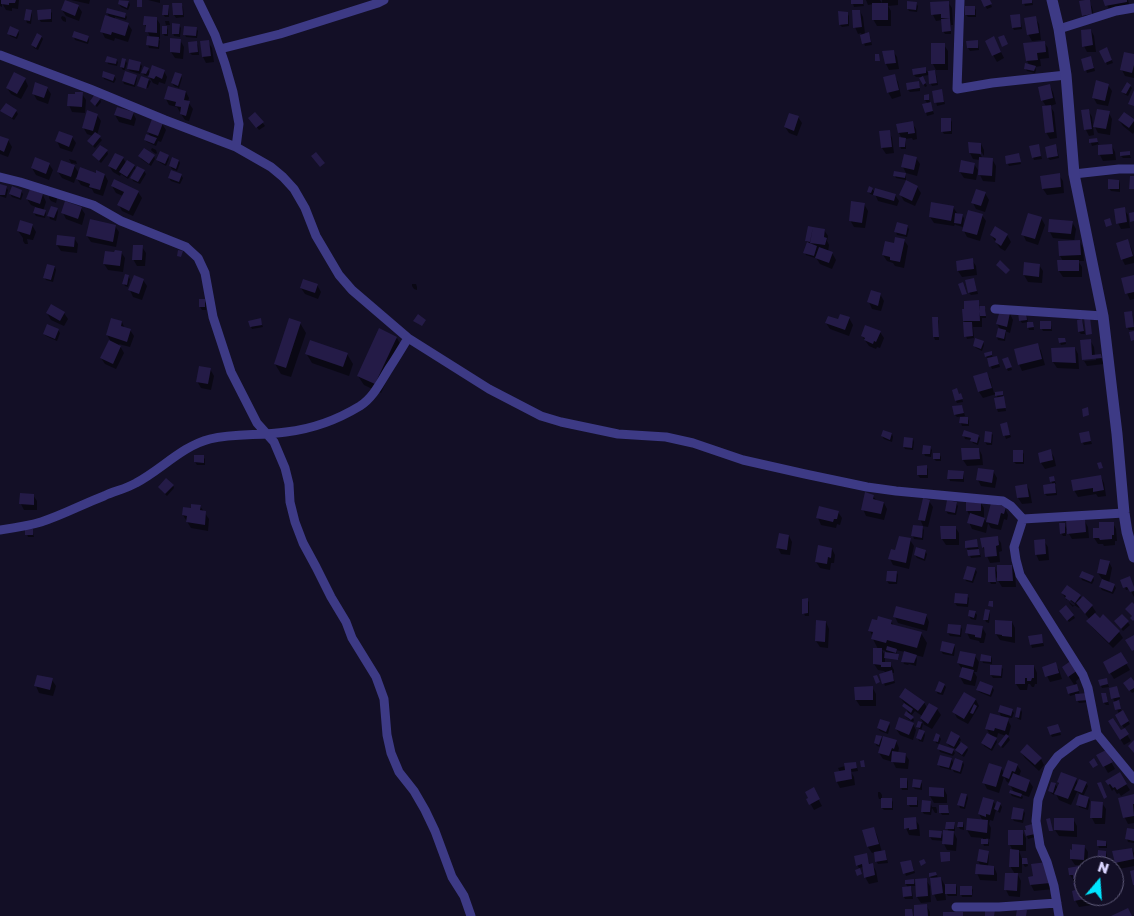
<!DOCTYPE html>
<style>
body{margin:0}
#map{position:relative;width:1134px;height:916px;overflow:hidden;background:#130f26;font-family:"Golos Text",sans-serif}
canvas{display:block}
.north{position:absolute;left:1074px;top:856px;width:50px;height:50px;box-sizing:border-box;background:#130f26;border:1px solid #625e7d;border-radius:50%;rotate:18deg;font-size:14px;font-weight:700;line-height:20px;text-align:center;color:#d9d4ff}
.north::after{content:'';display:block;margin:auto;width:18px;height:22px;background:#00e5ff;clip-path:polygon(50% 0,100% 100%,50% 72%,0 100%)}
</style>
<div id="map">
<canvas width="1134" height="916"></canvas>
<div class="north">N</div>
</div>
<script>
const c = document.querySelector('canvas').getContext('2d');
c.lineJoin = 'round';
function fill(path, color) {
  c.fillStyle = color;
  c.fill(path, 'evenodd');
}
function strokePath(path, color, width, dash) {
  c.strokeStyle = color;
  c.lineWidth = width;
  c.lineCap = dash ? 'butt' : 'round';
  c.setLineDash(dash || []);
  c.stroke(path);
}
fill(new Path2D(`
 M0,0h19l-1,9 -6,-1v3l-6,-1 -4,-7v4l-2,-1z
 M71,0h19l-1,4z
 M120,0l9,2 1,3 -2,5 -7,-3 -2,-3z
 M148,0h12v3z
 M852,0h10l2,6 -10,1z
 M866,0h14l2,3v-3h16v5l-10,1 3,5v15h-14l-4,-7v-15l-5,1z
 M982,0h7l3,7 -5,2z
 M1023,0h9l1,5 -8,1z
 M1105,0h23l2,8 -20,4z
 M1089,1l3,6 3,13 -9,2 -3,-6z
 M948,2l4,6 1,17h-2v9h-6l-2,-3 -1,-11 -6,1 -3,-6z
 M916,3l2,3 -1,6 -8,-1 -1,-2z
 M173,4h8l2,3 1,10 -8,1 -2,-3z
 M78,6l4,6 -3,9 -13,-5 -4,-6z
 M168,6l1,3v8h-4l-2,-3z
 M974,7l2,3v7h-8l-2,-2z
 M31,11l1,3 -1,10 -4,-1 -1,-3z
 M50,11l2,2v9h-11l-2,-3z
 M860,11l3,6 2,17 5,2 2,9 -7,1 -4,-13 -3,1 -3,-7z
 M107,13l18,1 2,3 -1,3 -11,-3v3l13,4 4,6 -4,12 -13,-4 -1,3 -9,-3 -3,-6 8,-14z
 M847,13l2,3v10l-7,1 -2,-2z
 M1019,15l1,3 2,11 -8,1 -1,-2z
 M62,16l3,1 1,2v3l-3,-1 -2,-3z
 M156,18l4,6v15l-2,-1 2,3 -1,8 -10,-1 -1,-3 2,-8 -5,-12z
 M1035,18l4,6 2,16 -9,1 -4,-7z
 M165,21h4l1,4h-4z
 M179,25l2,3 -1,9 -6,-1 -1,-3z
 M167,28l1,2v6h-3l-2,-2z
 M196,28l2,3 -1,7 -11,-1 -1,-2z
 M1091,30l3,6 2,16h-9l-3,-6z
 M18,31l1,3 -2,5 -7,-3 -1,-3z
 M41,36l2,3 -5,11 -4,-2 -2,-3z
 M74,37h14l1,3 -1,4 -13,-4z
 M180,40l4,7 -1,12 -8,-1 -4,-6z
 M208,42l4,6 2,14 -8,1 -3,-6z
 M968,42h9l1,2 1,6 -9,1 -2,-3z
 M1044,42l4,6 1,10 -9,1 1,7 -6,1 1,3 -1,3 -8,-2 -2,-3 5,-2 -3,-5 -2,-17z
 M196,43l2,2 1,10h-7l-2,-2z
 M997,44l7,14 -7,4 -4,-7z
 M944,45l4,6v19h-12l-3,-6z
 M893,51l4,6 2,12 -10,1 -3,-6z
 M1108,51l5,12 -6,2 -1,-3z
 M1134,55v23l-9,-2 -3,-6z
 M116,60l2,2 -1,4 -9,-2 -1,-3z
 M125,60l2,3 -2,7h-2l-2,-3z
 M1092,60l3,11 -8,2 -1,-3z
 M140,63l2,3 -2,8 -10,-3 -2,-2z
 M925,68l2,4 8,-1 1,3 2,11 -6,1 -1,-2 -2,-9 -7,1 5,10 -2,1 -5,-10h-4l-2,-2z
 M148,69l2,4 14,-2 3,6 -2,7 -6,-2 -1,3 -5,-2 -5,-8 -1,1 -3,-1 -1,-3z
 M894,75l4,7 3,14 -9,3 -4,-7z
 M103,76h11l2,3 -2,4 -10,-4z
 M136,76l1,3 -2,8 -11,-3 -1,-3z
 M181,76l1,2 -3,10 -5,-2 -2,-3z
 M142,78l9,3 -3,7 -9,-2z
 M25,79l3,7 -7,13 -10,-5 -4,-6z
 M920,85v6l-10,1 -2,-2z
 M1108,85l4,6 -4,15 -11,-2 -4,-7z
 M1050,86l3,6 3,12 -6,2 4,6 3,26 -7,1 -4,-7v-26l-4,-6z
 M1130,86l2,2 -4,8 -4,-2 -1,-2z
 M47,88l4,6 -3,10 -11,-4 -4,-7z
 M941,90l4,14 -8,2 -3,-14z
 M186,92l3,6 -1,4 5,7 -4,12 -4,-1 -4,-6v-2h-1l-3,-5 -8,-2 -3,-6z
 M82,94l4,6 -1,13 -13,-1 -3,-7z
 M928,96l6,18 -7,2 -3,-11 4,-1 -3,-4z
 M100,99l1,3 -4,5 -6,-6z
 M6,104l10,7 2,3 -4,6 -10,-7 -2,-2z
 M1088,110l4,7 2,18 -5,1 -3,-6z
 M133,113l3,6 -2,7 -15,-4 -4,-7z
 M255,113l10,13 -6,4 -8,-10z
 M1109,113l3,6 -2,16 -12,-2 -3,-6z
 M97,115l4,6 -4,14 5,5 -7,8 -6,-6 4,-6 -6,-2 -4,-7z
 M798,117l4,6 -5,13 -8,-3 -4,-6z
 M950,119l2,3v12h-8l-2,-3z
 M1119,120l15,1v11l-1,2 -10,-8z
 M912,123l4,6 1,10 -4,1 -1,-2 -7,1 1,3v7h-5l-1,-3 2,-7 -3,-6 -1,-8z
 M162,124l4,6 -5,12 -3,-1 -2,5 -9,-4 -2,-2 6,-2 -3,-6z
 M889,131l3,7 2,15 -8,1 -4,-6z
 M0,137l8,3 4,7 -4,10 -8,-3z
 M72,137l4,6 -4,9 -12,-4 -3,-7z
 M1097,139l1,3 1,4h13l3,6 1,8 -13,1 -3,-6 -1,-11 -7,2 -2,-6z
 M970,144h11l3,6v6l-5,-8 -2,1 6,10h9l4,7 -1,16 -12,-1 -3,-6v-15l-7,-1 -3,-6z
 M1038,145l4,14 -8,1 -1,-3z
 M152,148l4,2 1,3 -1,1 -3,-2 -2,-2z
 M1057,148l2,10 -9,2 -2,-2z
 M107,151l1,3 -7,9 -7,-7z
 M1129,153l2,5h-8l-2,-2z
 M1018,154l3,10 -12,2 -1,-2z
 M140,156h14l1,3 -4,7 -10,-7z
 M168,156l1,3 -3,7 -7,-4 -2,-2z
 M123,158l3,5 8,2 2,5 8,1 2,3 -6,10 -7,-3 -1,-3 4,-8 -2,-1 -6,10 -7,-5 -1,2 -7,-4 -4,-6z
 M916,158l4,6 -3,12 -11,-3 -3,-6z
 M69,159l7,2 1,3 -5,-1 7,10 26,2 3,6 -5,15 -9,-3 -2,-4 -11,-4 -5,-8 -2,6 -12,-5 -4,-6 14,-7z
 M179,161l1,2 -3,8 -5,-2 -2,-3z
 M49,164l4,6 -4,10 -13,-5 -4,-7z
 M974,164l4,6 -2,10 -12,-2 -4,-6z
 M905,174l1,3v3l-10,-2 -1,-2z
 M181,175l2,3 -3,6 -9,-3 -2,-3z
 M1059,175l4,6 1,12 -17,2 -4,-6z
 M1119,181l1,3v8l-9,-1 -2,-3z
 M0,186l6,1 2,3 -2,8 -6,-2z
 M112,186l26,6 4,6 -9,18 -11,-5 -3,-6 4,-9 -7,-3z
 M917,187l4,6 -6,13 -11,-5 -4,-7z
 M872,189l3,4 20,2 4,6 -2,5 -19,-5 -4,-9 -1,3 -3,-1 -1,-2z
 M21,191l2,3 -2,6 -9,-3 -2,-3z
 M985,193l4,7 -4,12 -9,-3 -3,-6z
 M43,195l3,7 -3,9h2l1,3 -1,4 -9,-2 -2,-3 2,-6 -5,-2 -4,-6z
 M50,195l6,1 1,3 -1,4 -5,-2 -2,-3z
 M864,204l4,7 -3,17 -11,-1 -4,-7z
 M953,207l4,6 5,2 2,3 -1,9 -7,-2 -1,-1 -1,2 -20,-3 -4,-6z
 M81,208l4,6 -3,11 -16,-6 -3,-6z
 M57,209l1,3 -2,9 -6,-2 -1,-3z
 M1124,209l4,6 2,13 -9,1 -3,-6z
 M982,215l4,6 -6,20 -13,-4 -3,-6z
 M1041,218l4,7 -7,20 -12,-4 -3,-7z
 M1072,222l4,7 -2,13h6l3,6 1,13h-6l4,6v10h-19l-4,-6 4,-10 -3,-5 14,-14v-2l-21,-2 -3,-6z
 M32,225l4,7 -3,8 -6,-1 1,5h-3l-2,-3v-3l-5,-7z
 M115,226l4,6 -3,15 -25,-5 -4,-6z
 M907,226l2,3 -2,8 -10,-2 -1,-3z
 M812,228l2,3 10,-1 4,6 -1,5 2,4 -1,7 4,1 4,7 -4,9 -12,-5 -5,-8v2l-9,-3 -1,-2 3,-9 -2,-3z
 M991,235h16l4,7 -6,9 -5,-3z
 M74,238l4,6 -1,9 -16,-2 -4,-6z
 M904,240l4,6 -4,22 -9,-2 -2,-3 -6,-2 -4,-6 12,-10z
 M1127,241l4,6 3,10v6l-9,2 -3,-6z
 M142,247l4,6 -1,13h-8l-4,-7z
 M121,252l4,6 -2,14 -15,-2 -4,-6z
 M972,260l4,6 1,9 -15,2 -4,-6 -1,-9z
 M1025,264l14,1 4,6 -1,12 -14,-1 -4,-7z
 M48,265l7,2 1,3 -3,12 -7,-2 -2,-3z
 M128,276l2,3 -2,8 -3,-1 -1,-2z
 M1134,276v23l-4,1 -3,-7z
 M974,279l4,15 -7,1 -2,-2z
 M143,280l4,6 -5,14 -9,-3 -3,-7z
 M412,284h4l1,3v3l-3,-1 -2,-3z
 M317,285l4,7 -3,7 -13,-5 -4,-6z
 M880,294l4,7 -3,10 -9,-2 -3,-7z
 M200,301h5l1,2v7h-4l-2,-3z
 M978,302l3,6 3,-1 2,3v8h-4v9h-9l1,11 -7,1 -1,-3 -3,-26z
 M1131,312l2,3 1,15h-5l-1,-2z
 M47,313h17l4,6 -4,7 -13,-6z
 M1026,313l1,3 1,7h5l1,7h-5l-1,-3v-5l-6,1 -2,-3z
 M1010,314l3,6 -3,13 -5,-2 1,2 -1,8 -7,-1 -1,-3 4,-7 -4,-6z
 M849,318l4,7 -4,11 -19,-7 -4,-6z
 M937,318l2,3v19h-4l-1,-3 -1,-18z
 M260,320l3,7 -11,2 -1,-2z
 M1082,321l1,2 2,11h-4l-2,-2z
 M122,322l3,7 5,1 4,6 -4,11 -11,-3 5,9 -8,16 -11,-5 -4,-6 9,-18 -3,-5z
 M1050,322l1,3 1,6h-9l-1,-2z
 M300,323l6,10 -15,44 -10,-3 -6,-10z
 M58,330l2,3 -3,8 -11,-5 -2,-2z
 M880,332l4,6 -4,10 -3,-1 -1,2 -7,-3 -7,-10z
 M397,338l5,10 -21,45 -17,-8 -6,-9z
 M1065,339l1,5 -5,1 -1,-3z
 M1090,340l4,7 1,9 5,-1 4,9 -17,2 -4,-7zM1096,357v3l-12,1v-3z
 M983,342l1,3 -2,6 -6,-3 -2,-3z
 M1038,345l3,6 4,14 -23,6 -3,-7z
 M1075,348l3,6 1,15 -22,-1 -4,-6z
 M306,353l41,1 6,10 -4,12 -37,-13z
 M991,353l2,5 5,2 2,7 -8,2 -6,-13z
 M1009,362l3,8 -4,1 -1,-2z
 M210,369l4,7 -3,14 -10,-2 -4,-7z
 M986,373l4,6 4,14 8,-1 1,3 3,16 -8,1 -1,-3 -2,-10 3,-1 -2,-4 -13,4 -4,-6 -4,-15z
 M959,395l3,3 1,4 -6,1 -1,-2z
 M962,406l3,10 -8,1 -2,-2z
 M968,419l1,2v5h-7l-1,-3z
 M1006,424l5,13 -5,2 -5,-14z
 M884,431l8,3 1,3 -1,5 -8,-3 -2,-3z
 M1088,432l4,12 -8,1 -1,-2z
 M991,433l2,2 -1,10h-5l-2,-3z
 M964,436h14l2,2 -2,7 -5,-2 -2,-3 -6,-1z
 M913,439l1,3 -1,8 -8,-1 -1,-2z
 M930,447l2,3 -1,7 -6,-1 -1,-3z
 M979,449l3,6 1,10 -16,1 -4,-6z
 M1022,451l2,3v10h-8l-2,-2z
 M1050,451l4,6 2,9 -11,3 -4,-6 -2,-9z
 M939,454l2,3v4h-5l-2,-2z
 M203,457l2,2v6h-8l-2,-3z
 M926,467l2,2v9h-8l-2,-3z
 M993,471l4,7 -2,10 -14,-2 -3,-6z
 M963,472l1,3v7l-14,-1 -1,-3z
 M1053,477l3,7h-2l2,3 1,8 -10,1 -2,-2 8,-9 -3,-7z
 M1101,477l3,6 2,13 -8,1 -2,-3 -18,3 -4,-7z
 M173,485l1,3 -7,8 -6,-6z
 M1027,485l3,7 2,11 -10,1 -4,-6 -2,-11z
 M33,495l4,6v9h-13l-3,-6z
 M873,496l4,5 7,2 3,6 -3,11 -18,-4 -3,-7z
 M929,501l4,6 -5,20 -5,-1 -3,-7z
 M980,502l4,6v10l3,5 5,-18 13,3 3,7 -1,5 -3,-1 -3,11 -10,-2 -3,-5 -2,10 -14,-4 -3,-7 1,-5 -3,-7z
 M956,503l2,3 -2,9 -8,-1 -2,-3z
 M200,506l9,13 -1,12 -17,-3 -8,-13z
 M838,512l4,6 -2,7 -3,-1 -1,4 -15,-3 -3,-7z
 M1084,520l4,7 1,11 -17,1 -6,-10v7h-3l-2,-3 3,-9 4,7z
 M1113,523l3,6 1,12h-2v4l-11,1 -1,-2h-5l-4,-6 6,-9z
 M922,527l2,3 -1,10 -9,-1 -1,-3z
 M955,527l4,6v12h-13l-4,-6z
 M32,530l2,7h-6l-1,-3z
 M789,536l3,6 -2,13 -9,-1 -3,-6z
 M997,537l4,6 1,8 -3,1 1,10 -10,1 -7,-16z
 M910,540l4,6 -5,23 -16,-4 -3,-6 6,-8z
 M976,540l5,17 -10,1 -4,-10z
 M1044,541l4,6 1,13 -10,1 -3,-7z
 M832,549l3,6 -1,8h-3l-1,7 -10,-2 -4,-6z
 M925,551l2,3 -2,7 -8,-3 -2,-3z
 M1109,562l3,6 -3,15 5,2 2,3 -3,6 -11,-4 -2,-3 3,-8h-1l-4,-6z
 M1012,566l3,7 1,14h-14l-6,-10v7h-5l-1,-2 5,-14 3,7z
 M975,569l2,3 -4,11 -7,-2 -1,-2z
 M897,573l1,2 -1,9h-8l-2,-3z
 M1081,577h12l1,3 -2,4 -10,-4z
 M1122,580l12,9v8l-4,-8 -4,1z
 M1062,593l18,3 2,3 1,-1 9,8 4,6 -2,2 6,6 3,-4 16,16 4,6 -10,10 -21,-21 -4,-6 2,-1 -10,-13 -1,1 -5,-3 -1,2 -3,-3 -1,-2 5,4 1,-2 -8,-6v2l-1,-1z
 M967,596l2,2 -1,9 -11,-1 -2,-3z
 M807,600l2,2v14h-4l-1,-3z
 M989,611l1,3 -1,9 -3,-1 -1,-3z
 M975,612l2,3 -1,5 -5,-1 -2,-3z
 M1062,613l11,2 2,3 -6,4z
 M926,615l3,7 -2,9 -29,-8 -3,-6z
 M1122,616l8,9 -7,6 -6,-7z
 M891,621l3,5 27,7 6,10 -4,14 -8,-2 2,4 -1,7 -7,-2 -1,1 -4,-1 -1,-2 1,1 1,-11 -9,-2 3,9 -14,-2v3l14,2 -14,-2v3h5l4,7v3h-2l3,10 -10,3 -1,-3 2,-10 -2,-2 -6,-1 -4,-6 4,-15 -5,-10v-2l-3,-6zM882,650l4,1 -1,5z
 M826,622l3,7 -1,19 -8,-1 -4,-6z
 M1012,622l3,6v15l-15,-3 -4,-6z
 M960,626l2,3 -1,8 -11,-1 -2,-3z
 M982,627l4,7 -2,9h-4l-1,-2 -9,-2 -3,-6z
 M1041,635l3,11 -12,2 -3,-11z
 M954,645l1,3 -1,8 -11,-2 -2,-3z
 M1120,653l10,17 -16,9 -10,-16z
 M975,656l4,6 -2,10h-3l3,5 -2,9 -11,-2 -4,-7 2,-8 -4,-6z
 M991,657l1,2v5l-9,-1 -1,-3z
 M1072,662l9,15 -5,4 4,14 9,7 -10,1 -2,-3v-6l-7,2 -1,-3 6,-7 -8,-12z
 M1055,664l4,6 3,9 -12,3 -3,-6z
 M1034,666l3,7v11h-2l-1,3h-2l-2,-3h-2l-1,6h-7l-4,-6z
 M1001,667l2,2 -1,9h-9l-2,-3z
 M1106,679l3,8 -7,1 -1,-2z
 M52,680l4,6 -3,10 -14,-3 -3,-7z
 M1134,684v8l-2,1 -6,-7z
 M944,685l2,2 -3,8 -5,-1 -2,-3z
 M872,687l4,7v12h-16l-4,-6 -1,-12z
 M992,687l2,3 -3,7 -12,-5 -1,-2z
 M1118,690l2,9 -3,1 5,12h1l7,12 -6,4 -8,-13 3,-1 -6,-16z
 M965,693l11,7 3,6 -11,18 -11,-6 -3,-6z
 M1106,694l3,11h-3l-2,-2z
 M900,697l24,5 3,6 10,1 4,6 -9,14 -9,-5 -2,7 3,1 1,3 -2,7 -4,-1 -1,-3 1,-9 -1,-2 1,-5 5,2 -3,-5 1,-3 -7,-5 -4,5 3,4 -1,2 -6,-4 -2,-3 3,-4 -5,-5 2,-2z
 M1012,710l2,3 -2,5 -6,-1 5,9 -3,11 2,3 -7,8 -2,-1 5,-11 -8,-3 -1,4 -6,-1 -5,-8 16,-10 -3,-6z
 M1021,710l1,2 -1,8 -3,-1 -2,-2z
 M1109,721l12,11 3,-2 7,11 -7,4z
 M889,724l1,2 -2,8 -8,-3 -2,-3z
 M913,724l3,6 -3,10 -13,-5 -4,-6z
 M1059,728l2,7 -9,2 -1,-2z
 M939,736l2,3 -2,5 -3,-1 -1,-3z
 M959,737l2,3 -2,2 8,6 1,2 -4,7 -6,-4 -2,-4 -7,-3 -2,-3z
 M881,738l2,3h13l3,7 -1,5 7,1 4,6 -1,9 -12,-1 -3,-6 -10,-3 -4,-6 2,-6 -4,-1 -2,-3z
 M996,739l1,3 -5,9 -8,-5 -1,-3z
 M939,749l14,1 2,3 -2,3 -13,-4z
 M1105,751l10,18 -7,4 -10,-18z
 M1021,752l20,7 3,6 -5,6 -14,-13z
 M951,759l3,5 9,-2 1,3 -3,9 -7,-2 -3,-6v4l-11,-3 -1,-2z
 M856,763l2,8 -7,1 3,5 1,8 -15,3 -3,-6 3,-10 -2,-4z
 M1017,765l4,6 -2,5 10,5 4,6 -4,10 -9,-3 3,3 -1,2 -10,-3 -2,-3 4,-1 -4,-7v-2l-3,-1 -3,-5 -5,16 -12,-4 -3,-6 17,-15 3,5z
 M1119,773l11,17 -9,6 -2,-3 -2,1 -3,-5 -2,2 -5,-10z
 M907,779l1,3v8h-6l-1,-3z
 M1076,779l2,5 8,-1 2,3 -5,11 6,1 1,3 -2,9 -9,-3 -1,-3 3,-10 -4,-2 -6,13 -12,-5 -4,-8 -1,3 -3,-2 -1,-2 5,-7 3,4 1,-3 -1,-3z
 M921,782l1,2v6l-7,-1 -2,-2z
 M813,789l9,17 -8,4 -6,-11z
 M930,789h14l3,6v8h-13l-4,-7z
 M878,792h2l2,3v4h-3l-1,-3z
 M967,795l1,3 -3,11 -5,-1 -1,-3z
 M1134,797v26l-6,1 -3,-6 -5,-19z
 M916,798l2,3v6h-8l-1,-2z
 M891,799l2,3v8h-9l-2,-2z
 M993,801l4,6 3,-3 2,3 -2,6 -4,-3 -3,11 -3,-1 -1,4 2,4 -1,11 -4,-1 3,5v3h-5l-1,-3v-5l-12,-1 -4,-7 1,-11 15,2 -4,-7z
 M930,802l2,5h4l1,3v3h-2l-3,-5 -1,7 -7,-1 -2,-3z
 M1102,803l4,6 -1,15h-10l-3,-6z
 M948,806l1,3v6h-7l-2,-3z
 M1023,810l2,3 -2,10 -9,-2 -2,-3z
 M915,819l4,6 1,11 -11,-1 -3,-7z
 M1073,819l4,7v11l-18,-1 -4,-6z
 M954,823l1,3v5h-2l4,8 -1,12 -9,-1 -3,-6v-3l-12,-1 -2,-3 11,-5 3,5 5,-5 -2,-4z
 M963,823l1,3v4l-4,-1 -2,-3z
 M1031,826l4,11 -7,2 -3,-8z
 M874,829l3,6 5,17h3l1,2 2,9 -10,1 -2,-3 -1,-9 -3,1 -4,-6 -4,-16z
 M1134,830v13l-6,-1 -1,-3z
 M1022,831l4,7v13h-7l3,8h4l2,7 -3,1 -3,-5v11h-5l4,8 -1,16 -11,-1 -3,-6 9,-16 -5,-8 3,-15 -3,-6z
 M1106,842l1,3v3h-8l-1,-3z
 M1084,846l4,6 -1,14h2h-5v30h7l1,9 -13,2 -4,-7 3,-16 -2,-3h-2l-4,-6 -1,-6 13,-3v-1h-7l-4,-6z
 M1132,849l2,4v13l-15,3 -3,-7z
 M988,852l1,3 -1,12h6l3,7v7l-17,-1 -3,-7 4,-7 -3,-5z
 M1106,852l1,3v9h-7l-2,-3z
 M866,854l4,11 2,-1 4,7 2,11 -9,2 -4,-7 -2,-10 -4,1 -2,-3z
 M1046,863l7,26 -19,2 -3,-6 -1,-7 4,-1z
 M912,864l3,9 -9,3 -1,-3z
 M936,873l2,5h3l4,8 11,-1 1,3v8h-9l-3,-5 1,9 -9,1 -3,-7 -2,-15 -2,-3z
 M926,880l4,6 1,16 -10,1 -4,-6z
 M913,881l3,5h-6l2,4 1,9h-8l-1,-2 4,-9 -2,-4z
 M971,887l2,3 -1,7h-10l-1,-3z
 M926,905l4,7v4h-14z`), '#0007');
fill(new Path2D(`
 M1,0h15l-1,3h-6v2l-8,-1z
 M65,0l14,5 -4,11 -14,-6z
 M119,0l10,1 -2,7 -9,-4z
 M137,0h5v7h-5z
 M851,0h12v4h-12z
 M981,0h9l2,4 -8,3z
 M1022,0h10v3l-10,1z
 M1085,0h5l2,14 -10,2 -3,-15z
 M1103,0h24v2l-22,4z
 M907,1l10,1 -1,8 -9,-1z
 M949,1l1,18 -9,-1v-4l-10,1 -1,-13z
 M172,3h10l1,12h-10z
 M872,3h16v17h-16z
 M163,5h6l-1,10h-6z
 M965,6h10v9h-10z
 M107,8l19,5 -1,5 -19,-5z
 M26,9l6,1 -2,11 -6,-1z
 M51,9v10l-13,1 -1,-10z
 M852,10h8l2,17 -9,1z
 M838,11l10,1v12l-9,1z
 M1020,14l1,13 -9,1 -2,-13z
 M105,15l24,8 -4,13 -13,-4 -1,3 -11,-3z
 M144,16l13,1v16l-12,-1 1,-7h-3z
 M1036,16l3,17 -12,2 -3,-17z
 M941,19h9l1,12 -9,1z
 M172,23l8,1 -1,10h-7z
 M10,26l9,4 -3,7 -9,-3z
 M162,26h5v8h-5z
 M184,26l13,1 -1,9 -13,-1z
 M1091,29l2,16 -11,2 -1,-17z
 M74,31l15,5 -2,6 -15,-5z
 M869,32l2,10 -9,2 -2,-9z
 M37,33l5,3 -6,12 -5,-3z
 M1004,35l4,9 -6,3 -4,-10z
 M147,36l12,1 -1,10 -12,-2z
 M994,36l7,16 -9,4 -7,-15z
 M170,38l11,1 -1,14 -10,-1z
 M209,40l2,16 -9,1 -2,-16z
 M978,40v8h-11l-1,-7z
 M197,41l1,11 -9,1 -1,-11z
 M1045,41l1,11 -9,1 1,7 -12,1 -3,-18z
 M931,43h14v21h-14z
 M1107,47l5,13 -7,3 -6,-12z
 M894,50l2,13 -11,1 -3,-13z
 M1124,52l10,2v11l-2,8 -12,-3z
 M875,54h4l1,7h-5z
 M107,56l10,3 -1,5 -11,-2z
 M1091,56l3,12 -10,3 -3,-12z
 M122,58l4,1 -2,9 -4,-1z
 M129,59l12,3 -2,9 -12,-2z
 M1025,63l11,3 -2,5 -10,-2z
 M152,65l13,5 -3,9 -6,-3 -2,3 -6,-2z
 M144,66l5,2 -3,6 -5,-1z
 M926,67v6l-13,2 -1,-6z
 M935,70l2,13 -8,1 -1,-13z
 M103,71l12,4 -2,6 -11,-4z
 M125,71l12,4 -3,10 -12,-4z
 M14,72l12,6 -9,16 -11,-6z
 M175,72l7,2 -4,12 -7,-3z
 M895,74l4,16 -12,3 -4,-16z
 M141,76l8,3 -3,10 -9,-3z
 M923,76l3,7 -3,2 -4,-7z
 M1096,80l13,4 -4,17 -13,-3z
 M919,81l1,7 -13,2 -1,-7z
 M35,82l13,5 -4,11 -12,-4z
 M1127,82l4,3 -5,9 -5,-2z
 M1050,84l3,14 -12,3 -3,-14z
 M168,86l18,5 -2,9 6,1 -4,15 -6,-2 1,-7 -6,-1 1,-4 -12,-3z
 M942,89l2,13 -10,1 -2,-12z
 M1134,90v16l-6,-2z
 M75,92h8l-1,15 -15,-1 1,-12h7z
 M95,94l6,4 -6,8 -5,-5z
 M929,94v6h-5v-5z
 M931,102l2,9 -8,2 -3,-9z
 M6,103l11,7 -5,8 -12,-7z
 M1051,105l3,27 -9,1 -3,-27z
 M117,107l17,5 -3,8 -17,-5z
 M1089,109l3,20 -8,1 -3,-20z
 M1097,109l13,2 -4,18 -13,-2z
 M87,110l11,4 -5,17 -11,-3z
 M255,112l9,10 -8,6 -8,-10z
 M1124,112l10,7v2l-5,7 -11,-8z
 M789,113l10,3 -5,15 -10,-4z
 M941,118h10v13l-10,1z
 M152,119l11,4 -5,13 -11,-4z
 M913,121l2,12 -7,1v-2l-10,1 -2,-9z
 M890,130l2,17 -11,1 -2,-17z
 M59,131l14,5 -4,11 -14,-6z
 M95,132l6,4 -8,10 -6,-5z
 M146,134l11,4 -3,6 -10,-4z
 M0,136l9,3 -5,13 -4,-2z
 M899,137l7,1 -1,9h-6z
 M1097,138l1,4 -9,1v-4z
 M968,142l13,1v11l-12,-1z
 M1039,144l2,12 -9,2 -3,-12z
 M1056,144l2,12 -11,2 -2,-11z
 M1112,144l1,10 -15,1v-10z
 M100,145l8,5 -9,11 -7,-6z
 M144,148l11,7 -6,9 -11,-8z
 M160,151l9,4 -4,9 -9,-4z
 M1130,151v4l-10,1v-4z
 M316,152l9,11 -5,4 -9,-11z
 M115,153l9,4 -8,13 -8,-4z
 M1019,153l2,9 -15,2 -1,-8z
 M904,154l13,3 -3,13 -13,-3z
 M35,157l15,6 -4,11 -15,-6z
 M172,157l7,3 -3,9 -7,-3z
 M979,157l14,1 -1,18 -14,-1z
 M61,160l14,5 -4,12 -14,-5z
 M127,160l8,5 -8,12 -8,-5z
 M961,160l14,3 -2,11 -14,-2z
 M137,166l8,4 -7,12 -8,-4z
 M80,167l16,6v-3l9,4 -5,16 -11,-3 1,-3 -14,-5z
 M171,170l11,4 -3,8 -11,-4z
 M894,171l12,2 -1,5 -12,-2z
 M1060,173l1,14 -19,2 -2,-13z
 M1130,176h4v13h-5z
 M114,179l25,12 -10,20 -12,-6 7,-13 -13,-6z
 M1108,179l11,1v9h-11z
 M906,180l12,6 -6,15 -13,-6z
 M0,184l7,2 -2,9h-5z
 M12,186l10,4 -2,8 -11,-4z
 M869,186l4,2 -2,5 -4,-1z
 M875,188l21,6 -2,7 -21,-6z
 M30,189l13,5 -3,10 -14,-5z
 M976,189l10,3 -5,14 -10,-3z
 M65,201l17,6 -4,12 -17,-6z
 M851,201l14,2 -3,20 -13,-2z
 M931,202l23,4 -3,15 -22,-4z
 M51,206l7,2 -4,10 -7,-2z
 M35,207l11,3 -2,6 -11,-3z
 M1125,207l2,15 -11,2 -2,-15z
 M968,210l15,4 -6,21 -15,-4z
 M1134,212v9l-4,1 -1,-9z
 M955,213l8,1 -2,10 -7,-1z
 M1028,213l14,4 -7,22 -14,-4z
 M1110,218l2,7 -6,2 -2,-7z
 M90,219l26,6 -3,17 -27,-6z
 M1049,219l24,2 -2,13 -23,-2z
 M20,220l13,4 -3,11 -13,-4z
 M897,222l11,3 -2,10 -12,-3z
 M808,226l5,1 -3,15 -5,-1z
 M995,226l13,8 -7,12 -6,-4 1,-3 -6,-4z
 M813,227l12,2 -1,8 3,1 -2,7 -15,-2z
 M57,235l18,2 -1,10 -18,-2z
 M895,237l10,2 -5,23 -10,-2v-3l-8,-2 3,-14 9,2z
 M1128,239l5,17 -12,4 -5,-17z
 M1080,240l1,15 -22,1 -1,-15z
 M807,242l10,4 -3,10 -11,-3z
 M133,245h10l-1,15h-10z
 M819,247l14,5 -4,11 -14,-5z
 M115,250l7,1 -2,15 -17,-2 2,-13 9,1z
 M178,250l5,1 -2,6 -4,-1z
 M973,258l1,11 -17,2 -1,-10z
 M1000,260l10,10 -4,4 -10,-9z
 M1057,260h22v11h-21z
 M1024,262l16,2 -1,13 -16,-2z
 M47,264l8,2 -4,14 -8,-2z
 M125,274l4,1 -2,10 -5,-1z
 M134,275l10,4 -5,15 -11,-4z
 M1134,275v17l-9,2 -4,-16z
 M974,278l3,13 -9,2 -3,-13z
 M303,279l15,5 -3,9 -15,-5z
 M963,282l4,12 -5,1 -4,-11z
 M871,290l10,3 -3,13 -11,-4z
 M199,299h6v8h-6z
 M979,300l1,21h-17l-1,-12h2v-8z
 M51,304l14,8 -5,9 -14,-8z
 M979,306h6l1,10h-6z
 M1000,310l10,3 -3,14 -11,-3z
 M1132,311l2,16 -8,1 -2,-16z
 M1018,312h8l1,8 -8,1z
 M418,314l8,6 -4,6 -9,-5z
 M840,314l10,3 -5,13 -20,-7 3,-7 10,3z
 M932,317h6l1,20h-6z
 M1090,317l2,17 -6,1 -2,-17z
 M111,318l11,3 -1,5 10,3 -4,13 -21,-7z
 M261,318l1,7 -12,2 -2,-6z
 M289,318l12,4 -15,46 -12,-4z
 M1082,319l2,12 -6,1 -1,-12z
 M1040,321h11v8h-11z
 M963,322h9l1,14 -9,1z
 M1027,322h6l1,5 -7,1z
 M47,324l12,5 -4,10 -12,-5z
 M865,325l16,6 -5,11 -2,-1 -1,3 -9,-4 1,-2 -4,-2z
 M379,328l18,9 -22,47 -18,-8z
 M998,328l8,2 -2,9 -8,-2z
 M1134,331v9l-3,1 -2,-9z
 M975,338l9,3 -3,8 -8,-3z
 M1058,338h7l1,4 -7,1z
 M1091,339l1,16 9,-1 1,4 -20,2 -2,-20z
 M109,340l12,6 -8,18 -13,-6z
 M310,340l38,13 -5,14 -38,-13z
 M1038,343l4,16 -24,6 -4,-16z
 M1075,347l1,16 -24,-1 -1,-14z
 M992,351v4l-7,2 -1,-4z
 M997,356l2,8 -10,3 -2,-9z
 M1008,357l4,10 -6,2 -4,-10z
 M199,366l12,2 -3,16 -12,-2z
 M987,372l5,16 -14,4 -5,-16z
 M957,388l2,6 2,-1 2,6 -8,2 -3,-11z
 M1003,391v4l-8,1v-4z
 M1004,396l2,12 -10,1 -2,-11z
 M962,405l2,8 -10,2 -2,-9z
 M1088,407l1,8 -6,2 -1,-8z
 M960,417h8v7l-9,-1z
 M1007,422l3,13 -7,1 -3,-12z
 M883,430l9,3 -2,7 -9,-4z
 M964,430l15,5 -2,8 -7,-2 1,-3 -9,-2z
 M985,431l7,1 -1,11 -7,-1z
 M1089,431l2,10 -10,2 -2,-10z
 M904,437l9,1 -1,10 -9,-1z
 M923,445l8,1 -1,8h-8z
 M961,448h18l1,11 -18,1z
 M1051,449l2,11 -13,3 -2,-10z
 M1013,450h10v12h-10z
 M933,453h7v6h-7z
 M194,455h10v8l-10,-1z
 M1101,462l2,6 -4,1 -2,-6z
 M927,465v10h-10v-9z
 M978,468l16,2 -2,13 -16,-3z
 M948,470l16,1 -1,8h-16z
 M1101,475l3,15 -11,2v-4l-20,3 -2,-11z
 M1054,476l1,5 -5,1 -1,-5z
 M166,478l8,7 -9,9 -7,-7z
 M1055,483l1,10 -12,1 -1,-9z
 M1027,484l2,13 -12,1 -2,-12z
 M865,492l9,3 -1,4 11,3 -3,12 -20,-4z
 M20,493l14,1v11l-15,-1z
 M923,498l7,2 -5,21 -7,-1z
 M947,500l10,2 -2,11 -10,-2z
 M966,500l15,1v10h-15z
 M991,503l15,4 -2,7 -3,-1 -3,12 -12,-3z
 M191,504l10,1 -1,5 6,1 -1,14 -19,-3 1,-6 -5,-1 1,-8 8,1z
 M819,506l20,5 -2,8h-3l-1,3 -17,-4z
 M970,513l15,5 -3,9 -15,-4z
 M1085,519l1,13 -19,2 -1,-14z
 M1099,522h15v13h-2v4l-12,1 -1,-2h-6v-10h6z
 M1059,523h6v10l-5,1z
 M913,525l10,1 -1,12 -11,-2z
 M940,526h16v13h-15z
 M25,529h8v6h-8z
 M779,533l10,2 -2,15 -11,-2z
 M899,536l12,2 -5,25 -18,-4 3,-10 4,1z
 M998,536l1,9 -3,1 1,10 -12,1 -1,-10 -2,1 -2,-10z
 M977,539l1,8 -13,1v-7z
 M1045,539l1,15 -11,1 -1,-15z
 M818,545l14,3 -1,10 -3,-1 -1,7 -12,-2z
 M916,547l10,3 -2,9 -10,-4z
 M979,549l1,6 -12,1 -1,-6z
 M1100,559l10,2 -4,14 -9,-2z
 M997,565h15l1,16h-16z
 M967,566l9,2 -4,13 -9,-2z
 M988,567h7l1,15h-8z
 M887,571h10l-1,11 -10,-1z
 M1082,571l12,5 -3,6 -12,-5z
 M1130,576l4,11v4l-4,1 -3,-5 -4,1 -3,-8z
 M1102,579l13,5 -3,8 -13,-5z
 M1067,585l14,10 -6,8 -4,-3 -1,1 -5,-3 1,-2 -5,-3z
 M955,593l13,1 -1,10 -13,-1z
 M1083,596l10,9 -8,9 -9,-11z
 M808,598v15l-6,1v-15z
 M989,601h4v6l-5,-1z
 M1132,602l2,2v16l-1,1 -3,-3 2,-2 -7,-7z
 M1066,605l8,10 -7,6 -8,-10z
 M896,606l31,8 -3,11 -31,-8z
 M985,609l5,1 -2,10h-5z
 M969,610l7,1 -2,7 -6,-2z
 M1095,613l5,5 3,-4 17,17 -11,12 -23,-22z
 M1122,614l7,7 -8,8 -7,-8z
 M878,616l14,4 -1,4 31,8 -5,16 -30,-8 -1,3 -15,-4 2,-7 -5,-1 4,-12 5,1z
 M816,620l10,1 -1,21 -10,-1z
 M995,620l17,1v16l-10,-1v-1l-7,-1z
 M948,624l13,1 -1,10 -13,-2z
 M967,624l16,2 -2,12 -6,-1v-2l-10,-2z
 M1042,634l1,9 -13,2 -2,-9z
 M1134,635v15l-2,1 -7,-11z
 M942,641l13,3 -3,10 -12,-3z
 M887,646l10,3 -1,4 -10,-3z
 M873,648h9v14h9v5h-10v-2l-8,-1z
 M904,651l13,4 -3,8 -13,-1z
 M960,651l16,3 -3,13 -16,-4z
 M885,652l14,2 -1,6 -14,-2z
 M1121,652l7,11 -19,11 -6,-12z
 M981,654l10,2v6l-11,-1z
 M1072,660l6,10 -10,7 -6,-10z
 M1056,662l3,11 -14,4 -3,-10z
 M990,665h12l-1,11 -11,-1z
 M1015,665h19v13h-2l-1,3h-4v-3h-2v6h-10z
 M962,667l12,3 -3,11 -12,-4z
 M892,670l2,11 -12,3 -3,-10z
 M37,675l16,3 -3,12 -16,-4z
 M877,675l3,7 -4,2 -3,-8z
 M1131,677l3,4v7l-5,3 -6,-8z
 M1107,678l1,6 -8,2 -2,-6z
 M939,681l6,3 -4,9 -6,-2z
 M980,681l13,5 -3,9 -14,-5z
 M1077,684l2,7 -11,3 -2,-7z
 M873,686v14h-18l-1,-13z
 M1117,686l3,11 -9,2 -2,-11z
 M905,688l20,14 -7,9 -19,-14z
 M964,692l12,7 -12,20 -12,-7z
 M1088,693l1,7 -13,1 -1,-7z
 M1101,693h5l2,9 -5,1z
 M1119,700l2,9 -6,1 -2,-8z
 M904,703l9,6 -2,4 -9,-7z
 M929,703l9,5 -10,16 -8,-6z
 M974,704l3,2 -4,8 -3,-1z
 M1000,705l13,4 -2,7 -13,-4z
 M1017,707l4,1 -2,10 -4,-1z
 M1123,710l6,11 -8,5 -6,-11z
 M906,711l8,6 -3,3 -7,-5z
 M990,713l19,5 -4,13 -10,-3 -1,3 -9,-2z
 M899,717l15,6 -5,12 -14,-6z
 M1113,718l8,12 4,-2 4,6 -9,6 -12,-19z
 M880,719l10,3 -4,10 -9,-4z
 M918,721l4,1 -2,6 -4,-1z
 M1058,724l3,8 -11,3 -3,-8z
 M919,729l6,2 -4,9 -5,-2z
 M951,731l9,5 -6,11 -8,-4z
 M936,733l4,2 -2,7 -5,-1z
 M987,733l10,5 -6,11 -10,-6z
 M1006,734l3,2 -8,11 -3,-3z
 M876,735l6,1 -3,9 -5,-2z
 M883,736l14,4 -3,9 -2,-1 -3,8 -11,-3z
 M1134,740v13l-6,-7z
 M961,742l7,5 -6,8 -7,-5z
 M939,744l15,5 -2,5 -15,-5z
 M1027,744l15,14 -7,7 -15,-13z
 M1106,750l7,12 -10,5 -7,-12z
 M892,751l14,2 -1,10 -14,-1z
 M940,755l12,3 -3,10 -12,-3z
 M955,758l8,3 -3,11 -9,-3z
 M1094,758l4,7 -5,3 -4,-6z
 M864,760l1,7h-4l-1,-6z
 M1008,760l10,4 -3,8 -3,-1 -3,8 -7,-3z
 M856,762l1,6 -6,1 1,10 -16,3 -2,-10 11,-2 -1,-7z
 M989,763l13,4 -6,20 -14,-4z
 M1061,772l16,6 -9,21 -14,-5 5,-11 -2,-1z
 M1120,772l7,12 -10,6 -2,-3 -2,1 -3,-4 -2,1 -3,-4z
 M1013,773l17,7 -4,12 -18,-7z
 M900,778h7v10h-7z
 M913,779l9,1 -2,8 -8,-1z
 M1079,779l8,3 -5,11 -8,-3z
 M1051,782l5,1 -3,10 -5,-2z
 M1101,782l6,15 -3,2 -7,-16z
 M814,787l6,12 -11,6 -3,-6 2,-1 -3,-6z
 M929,787l15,1v9l-15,-1z
 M1010,790l12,4 -1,3 -12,-4z
 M961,793l6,1 -3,13 -7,-2z
 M1079,794l10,3 -3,11 -10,-3z
 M1134,794v10h-1l1,12 -11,2 -5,-20z
 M907,797h10v8h-10z
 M983,797l11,3 -4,15 -4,-1v3l-8,-3z
 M881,798h11v10h-11z
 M922,800l9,1 -1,11h-9z
 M997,801l4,2 -3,8 -4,-2z
 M1091,801l12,1 -1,16h-12z
 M939,805h9l1,8h-10z
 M1013,807l11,2 -2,11 -11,-1z
 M916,817l1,12 -8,1v-2l-5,1v-11z
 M967,818l21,2 -1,13 -21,-3z
 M1050,818l3,13h-4l-3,-12z
 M1054,818h20v13l-20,-1z
 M946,822h9l-1,7h-9z
 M958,822h5v5h-6z
 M1032,824l3,10 -9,2 -2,-6h2l-1,-4z
 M874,827l5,17 -12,3 -5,-17z
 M1127,828l7,1v12l-9,-2z
 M929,830l13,1 -1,7 -12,-1z
 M943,830l11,1 -1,14 -11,-1z
 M1008,830h15v15h-15z
 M981,839h7v5h-7z
 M1097,840l9,1v5h-9z
 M1072,844l13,1 -1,15 -14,-1v-10l2,1z
 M1132,848l2,11 -19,4 -3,-12z
 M979,849l10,2 -2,12 -10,-2z
 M1010,849l9,1v17h-10z
 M885,850l2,10 -12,2 -1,-10z
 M1098,850l8,1v11l-9,-1z
 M940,852h10v9l-9,1z
 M867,853l2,11 4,-1 2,12 -11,3 -2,-14 -6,2 -2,-10z
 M1022,858h5l1,6h-6z
 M924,859l2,4 -5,3 -2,-5z
 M911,860l3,11 -11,3 -3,-12z
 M1047,862l3,21 -20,2 -2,-8 5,-1 -2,-12z
 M976,864l18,2v9l-19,-1z
 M1084,865v12l-11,2v-4h-4l-1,-7z
 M860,868l2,6 -5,2 -2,-6z
 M1134,870v15h-1l-3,-14z
 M936,872l1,3 -8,2v-4z
 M1005,873h13l-1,18 -13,-1z
 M941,877l2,16 -11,2 -2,-17z
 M927,878l1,18 -12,1 -1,-18z
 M914,879v5h-9v-4z
 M1084,881v15h5v2l-15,3 -2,-10 3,-1 -2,-7z
 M945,884h11v10h-11z
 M911,886l1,10 -9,1 -1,-10z
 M960,886h12v9h-12z
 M927,904l1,12h-14v-11z
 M1128,908l4,8h-21z
 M905,909h7l1,7h-8z
 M1017,909l10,1 -1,6h-10z
 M985,910h10l-1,6h-9z
 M943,912h20v4h-20z`), '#241b47');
strokePath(new Path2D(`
 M198,0l17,35 10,29 8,28 6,32 -3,23
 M960,0l-3,89 35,-6 74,-8
 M1059,29l57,-18 18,-3
 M220,49l60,-15 98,-31 6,-3
 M0,55l90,34 75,31 71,27 35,20 12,10 11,12 11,19 11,28 23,39 13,15 56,48 81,51 52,27 20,6 57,12 48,3 27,6 50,17 62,14 62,13 29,4 107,10 8,5 12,13 101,-6
 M1074,174l45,-5h15
 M0,177l20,5 73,23 28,16 65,26 12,11 7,15 8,44 18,55 26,51 17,19 11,26 4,16 1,18 5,20 8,21 13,24 15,30 15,25 6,16 24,39 8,22 3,36 4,18 8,19 15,19 11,19 10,21 17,46 12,19 7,20
 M995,309l108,7
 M1023,519l-9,28 2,13 4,15 63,100 5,13 9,46 37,45
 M0,530c14,-2 28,-4 41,-8 22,-7 42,-18 63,-26 10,-5 22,-7 32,-13 25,-13 46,-37 74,-44 25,-6 50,-3 76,-7 26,-3 51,-12 74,-26 14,-9 21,-25 30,-39 6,-9 12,-19 18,-29
 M956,907h43l58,-4
 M1059,916l-5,-30 -7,-24 -7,-16 -4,-25 2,-21 11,-32 9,-12 20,-15 19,-7`), '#3d3a85', 9);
strokePath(new Path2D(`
 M1052,0l7,29 7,46 8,99 29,142 14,118 7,79 3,19 7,25`), '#3d3a85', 11);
</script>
